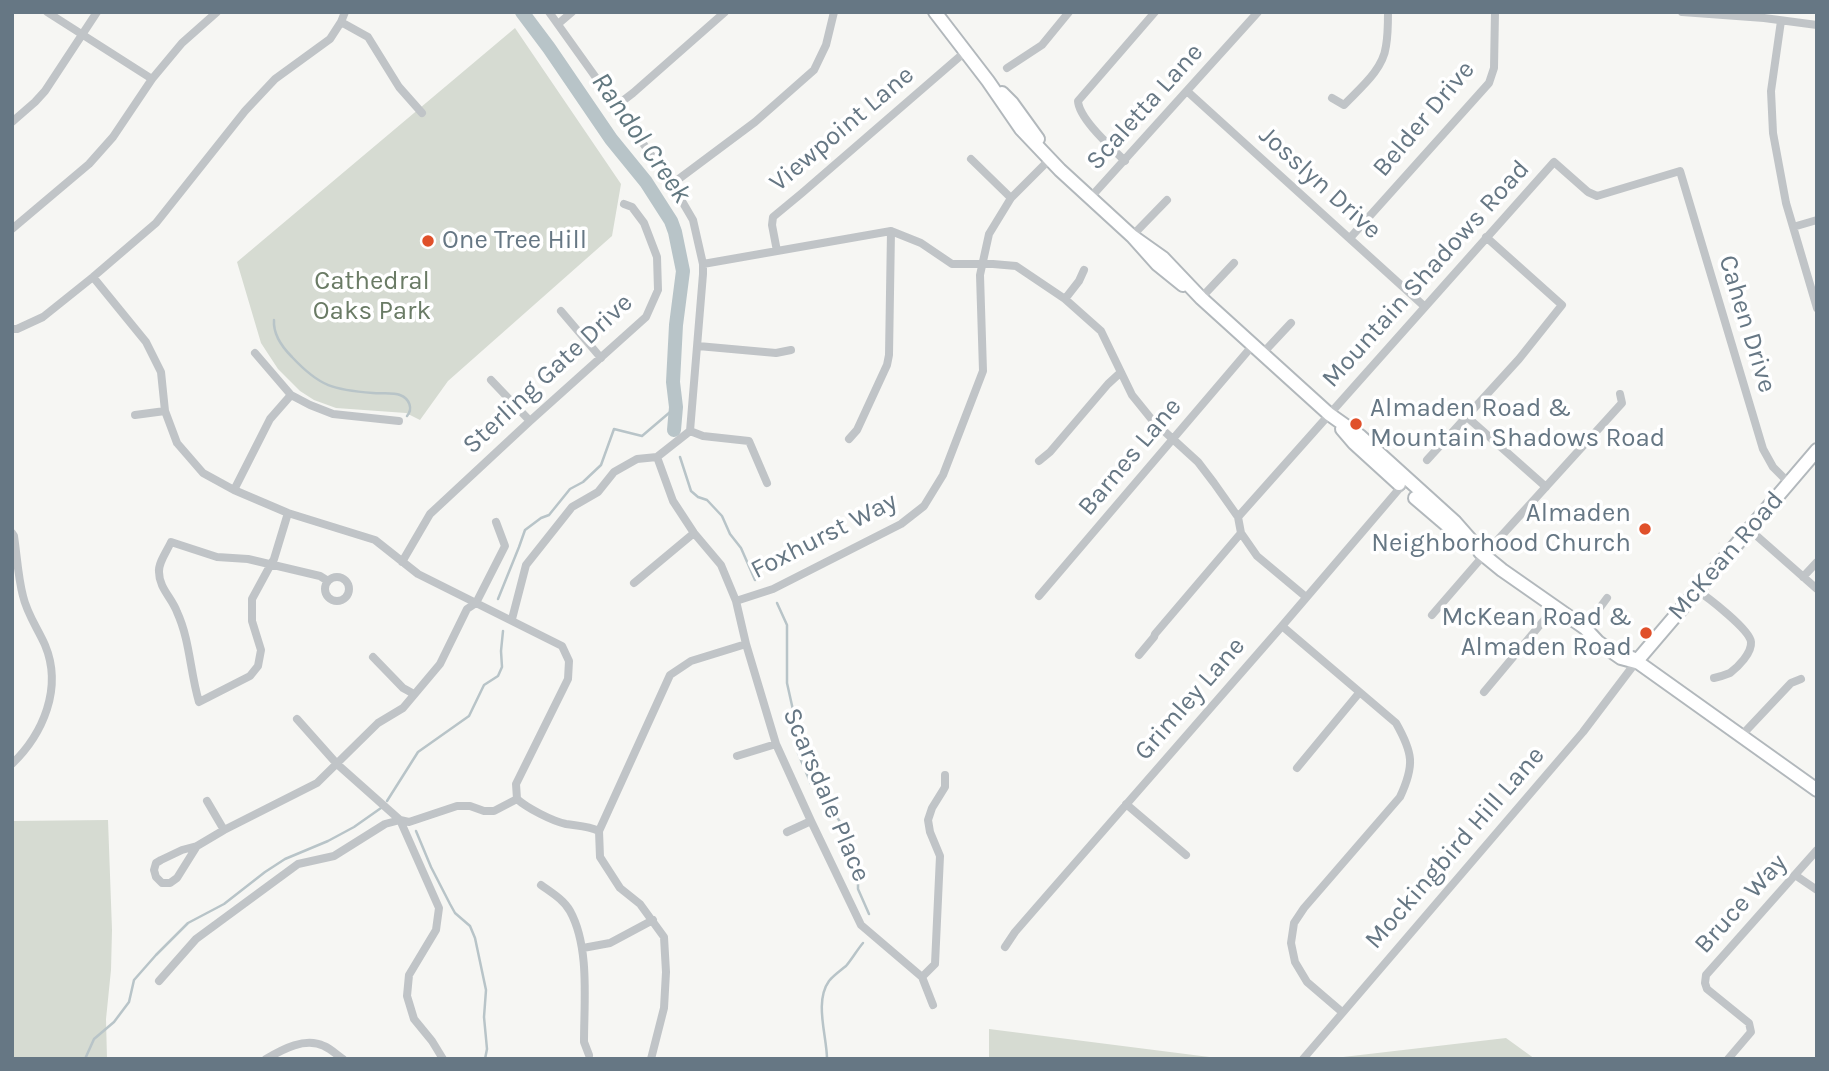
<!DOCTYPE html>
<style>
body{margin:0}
#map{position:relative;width:1829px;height:1071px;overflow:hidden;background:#f6f6f3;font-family:Karla,sans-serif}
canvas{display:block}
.frame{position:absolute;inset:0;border:14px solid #667784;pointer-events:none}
</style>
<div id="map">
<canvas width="1829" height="1071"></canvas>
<div class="frame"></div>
</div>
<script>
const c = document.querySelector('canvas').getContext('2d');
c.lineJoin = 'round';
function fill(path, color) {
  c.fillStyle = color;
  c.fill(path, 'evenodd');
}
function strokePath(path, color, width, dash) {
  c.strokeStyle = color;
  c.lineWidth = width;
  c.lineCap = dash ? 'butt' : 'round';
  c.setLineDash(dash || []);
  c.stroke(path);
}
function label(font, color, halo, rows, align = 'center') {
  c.font = font + ' Karla,sans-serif';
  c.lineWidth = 7;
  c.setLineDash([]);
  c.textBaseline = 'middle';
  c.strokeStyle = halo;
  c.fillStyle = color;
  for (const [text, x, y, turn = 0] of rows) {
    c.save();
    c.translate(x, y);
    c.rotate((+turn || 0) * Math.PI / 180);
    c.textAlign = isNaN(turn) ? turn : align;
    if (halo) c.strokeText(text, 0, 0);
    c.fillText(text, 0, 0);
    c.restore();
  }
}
fill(new Path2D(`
 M515,28l106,156 -9,52 -164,145 -28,39 -14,-7 -70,-5 -22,-8 -14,-9 -22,-22 -17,-26 -24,-81z
 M108,820l4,110 -1,40 -5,49 1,40h-95v-238z
 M989,1029l236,30h-236z
 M1506,1038l29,21h-209z`), '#d6dbd2');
strokePath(new Path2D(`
 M274,320c-1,15 8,27 18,37 28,30 42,33 81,36 8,1 20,-1 27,2 10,4 13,14 7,21
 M680,457l11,34 7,6 9,3 15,16 8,18 11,14 14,32
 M498,599l21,-52 6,-17 16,-12 8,-3 21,-26 13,-7 18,-17 13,-36 28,7 34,-29
 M777,603l10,22v58l8,36 -2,13 5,21 13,31 18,23
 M387,801l31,-49 51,-36 15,-31 14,-9 4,-9 -1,-16 2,-20
 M833,812l14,19 10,35
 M416,831l15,36 19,37 5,9 15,13 5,12 11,52 -2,27 3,32 -2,10
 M858,872v17l11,25
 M85,1059l9,-20 20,-17 15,-20 5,-22 22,-25 32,-32 36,-19 41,-32 20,-13 43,-18 26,-14 27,-19
 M827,1059c0,-23 -13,-57 2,-78 5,-6 11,-10 17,-15 6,-7 11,-16 17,-23`), '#b8c4c8', 2.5);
strokePath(new Path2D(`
 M522,12l27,36 62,91 35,43 25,39 4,11 8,39 -7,54 -3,57 3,25 -2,23`), '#b8c4c8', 14);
const secondary = new Path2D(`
 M935,12l53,69 33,48 39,41 72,66 25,28 26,21
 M1002,93l10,10 26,36
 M1132,236l31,22 38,40 128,116 31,22 95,86 29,33
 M1342,429l12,14 45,41
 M1415,498l48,41
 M1480,552l22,18 83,58 13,14 23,16 15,4
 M1632,658l185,132
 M1636,662l181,-212`);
strokePath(secondary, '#b2b8bc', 16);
strokePath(new Path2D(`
 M47,12l105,67
 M1682,12l82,6 53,7
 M1781,21l-10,70 2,42 13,70 31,105
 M341,22l27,15 31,50 23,26
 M558,24l14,-12
 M1007,68l35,-23 27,-33
 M1188,92l236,214
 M1332,98l12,7c16,-17 39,-35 42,-59 2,-11 2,-23 2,-34
 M616,106l17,-13 92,-81
 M12,122l23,-20 10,-11 52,-79
 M971,159l40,39
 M1125,161c-13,-13 -46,-42 -47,-60l77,-89
 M672,184l83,-62 59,-52 12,-25 8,-33
 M1090,198l168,-186
 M1793,227l24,-7
 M12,229l77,-65 24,-27 39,-58 30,-36 35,-31
 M1132,236l35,-36
 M1350,238l139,-155 5,-15 1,-56
 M777,251l-5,-26 1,-8 29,-24 163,-141
 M703,264l188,-33 30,12 31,21h41l23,2 49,33 36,32 31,64 21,26 45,41 16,21 24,34 3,16 16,23 49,41
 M93,277l53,65 15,30 4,39 12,32 26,30 31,17 54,23 87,27 43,34 144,72 7,15 -1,18 -52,105 1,15c10,9 35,22 49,25 12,2 22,2 33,7
 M1201,298l33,-35
 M1065,299l14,-18 5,-11
 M561,311l40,47
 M12,329h5l26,-12 50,-40 63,-54 89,-112 30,-32 55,-40 11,-17 4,-10
 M698,346l78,7 15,-3
 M255,353l36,42 19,10 23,9 66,7
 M1262,354l29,-31
 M491,380l39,41
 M135,415l30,-4
 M1467,417l79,70
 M690,431l13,5 46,5 18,42
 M849,439l8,-9 30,-65 2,-10 2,-124
 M657,457l16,44 21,32 27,32 15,36 10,43 30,100 35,77 50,104 61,52 11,28
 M1427,460l92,-101 43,-54 -76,-68
 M1039,461l11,-9 58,-68 12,-11
 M234,490l36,-71 21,-24
 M288,513l-14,46 -3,5 -19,35v22l9,29 -3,16 -8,10 -51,26c-9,-30 -9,-62 -22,-90 -5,-14 -18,-24 -18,-40 -1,-9 8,-21 12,-30l46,15 31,2 72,17 8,5
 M1238,517l316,-355 34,30 9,4 83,-25 83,278 10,18 15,15
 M1750,530l67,59
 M12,533l2,3c3,20 4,41 9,60 4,18 15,33 22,49 18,43 -2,89 -33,119
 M402,562l28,-48 100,-93 116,-104 12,-27 -1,-33 -13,-34 -12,-16 -8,-3
 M325 589a12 12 0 1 1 24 0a12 12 0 1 1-24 0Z
 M1803,577l14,-15
 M634,583l60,-50
 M1696,590c12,7 54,40 55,52 1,11 -13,25 -21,31 -5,2 -11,4 -16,5
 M1039,596l214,-251
 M736,601l37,-12 128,-65 23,-18 19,-31 40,-104 -3,-96 9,-41 22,-36 39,-39
 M1432,615l52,-60 138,-152 -2,-9
 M512,619l14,-54 46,-58 26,-15 16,-20 23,-13 20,-2 33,-26 13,-157v-10l-10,-44 -21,-36 -123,-172
 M1282,626l114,97c17,30 19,42 4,74l-96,111 -10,15 -3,20 4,19 12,20 35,30
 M1585,628l22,-30
 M1139,655l15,-18 1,-3 86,-101
 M373,657l30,31 11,6
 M1484,692l71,-85
 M297,719l40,45 63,56 39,88 -3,22 -27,45 -2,21 7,23 18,22 11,18
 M1741,736l50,-53 10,-4
 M737,756l39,-12
 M1297,768l62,-75
 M207,801l17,29
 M1126,804l60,51
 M787,832l24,-11
 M197,846l-20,32 -7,5h-8l-6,-6 -2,-7 2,-7 5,-3 21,-10 15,-4 27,-16 93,-47 61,-60 25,-15 37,-44 27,-55 9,-6 29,-57 -9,-24
 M1795,875l22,15
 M541,885c11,8 23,15 29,26 20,36 14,91 14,131l5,13
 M1005,947l10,-15 20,-23 247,-283 123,-144
 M583,948l27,-5 43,-23
 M922,977l13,-13 5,-108 -10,-24 -2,-12 4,-12 13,-21v-12
 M159,981l37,-42 102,-75 36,-8 51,-32 15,-4 9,2 48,-16h13l14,5h10l23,-12
 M266,1059c17,-10 39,-22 58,-13 7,3 13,9 19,13
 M651,1059l13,-51 2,-36 -2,-35 -24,-33 -20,-16 -20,-31 -1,-26 71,-156 21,-14 55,-17
 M1303,1059l280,-327 53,-70
 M1728,1059l23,-27 -2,-9 -42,-34 -2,-6 1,-8 111,-125`), '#c0c4c7', 8);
strokePath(secondary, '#fff', 12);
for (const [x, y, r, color] of [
 [428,241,7,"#e0502a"],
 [1356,424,7,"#e0502a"],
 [1645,529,7,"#e0502a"],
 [1646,633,7,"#e0502a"]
]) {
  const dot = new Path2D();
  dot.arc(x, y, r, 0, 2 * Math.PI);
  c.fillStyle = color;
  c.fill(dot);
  strokePath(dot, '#fff', 2.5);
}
label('26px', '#667784', '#fff', [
 ["Scaletta Lane",1145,107,-48],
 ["Belder Drive",1424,119,-50],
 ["Viewpoint Lane",842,129,-40],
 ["Josslyn Drive",1320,183,42],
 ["Mountain Shadows Road",1426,274,-48],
 ["Cahen Drive",1747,324,73],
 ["Sterling Gate Drive",548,374,-43],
 ["Barnes Lane",1130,457,-50],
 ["Foxhurst Way",824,536,-27],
 ["McKean Road",1726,556,-49],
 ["Grimley Lane",1190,699,-49],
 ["Scarsdale Place",826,795,67],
 ["Mockingbird Hill Lane",1455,848,-49],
 ["Bruce Way",1741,904,-48]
]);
label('26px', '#667784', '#fff', [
 ["One Tree Hill",442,241],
 ["Almaden Road &",1370,409],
 ["Mountain Shadows Road",1370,439],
 ["Almaden",1631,514,"right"],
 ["Neighborhood Church",1631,544,"right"],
 ["McKean Road &",1632,618,"right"],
 ["Almaden Road",1632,648,"right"]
], 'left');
label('26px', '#6a7b65', '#fff', [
 ["Cathedral",372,282],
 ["Oaks Park",372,312]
]);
label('italic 28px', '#627880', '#fff', [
 ["Randol Creek",641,138,55]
]);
</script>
